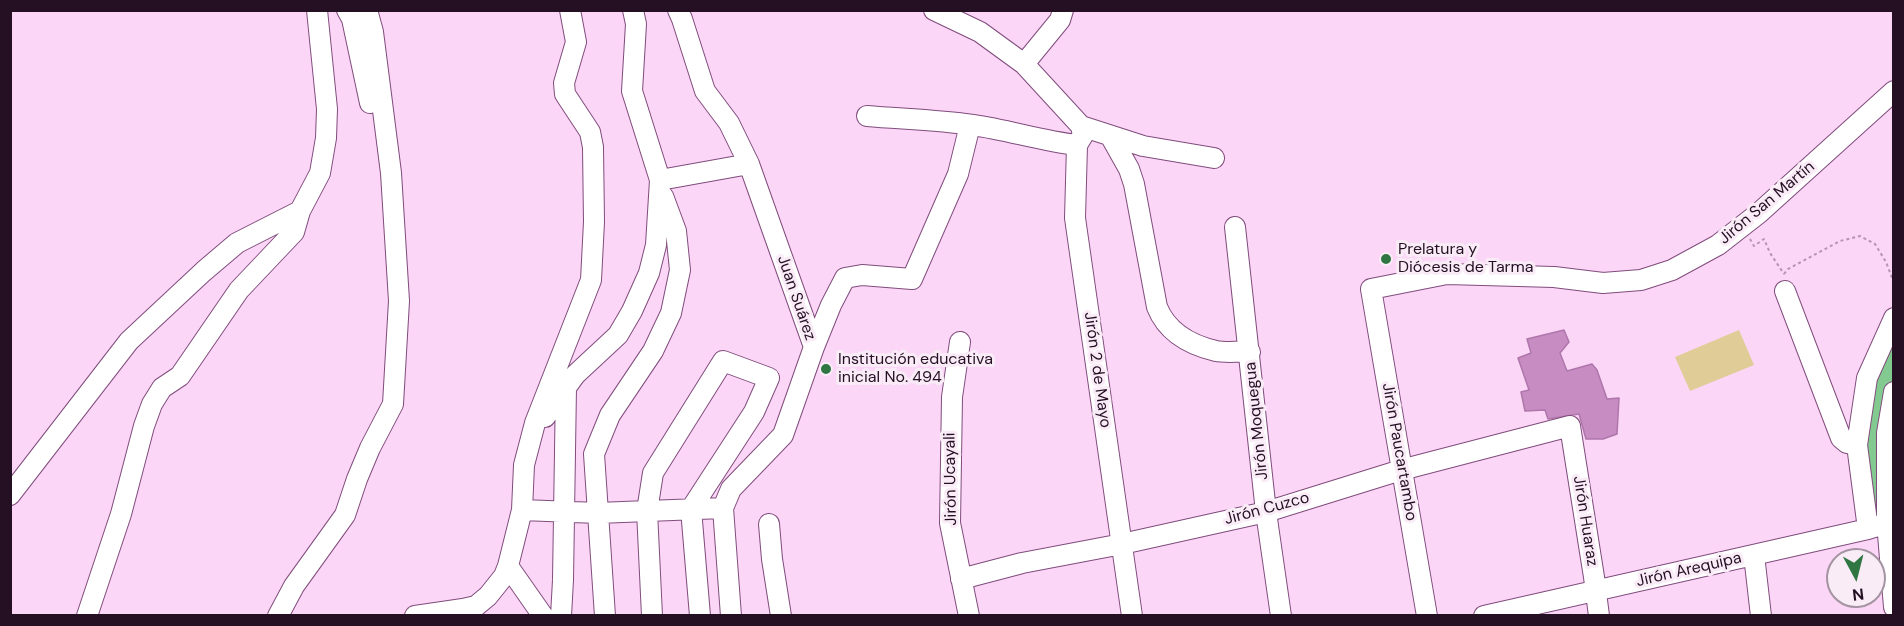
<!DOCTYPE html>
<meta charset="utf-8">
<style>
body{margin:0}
#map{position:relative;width:1904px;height:626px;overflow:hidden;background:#fbd6f7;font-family:"DM Sans",sans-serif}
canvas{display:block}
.frame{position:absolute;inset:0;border:12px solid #240f23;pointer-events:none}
.north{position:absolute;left:1826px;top:548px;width:60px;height:60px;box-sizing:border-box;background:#f9ecf7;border:2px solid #a494a2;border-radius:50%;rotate:173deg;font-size:16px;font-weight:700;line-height:24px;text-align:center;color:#240f23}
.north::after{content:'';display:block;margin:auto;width:21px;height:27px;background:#2f7642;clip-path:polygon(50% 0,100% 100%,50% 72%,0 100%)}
</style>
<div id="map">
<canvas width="1904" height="626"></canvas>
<div class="frame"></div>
<div class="north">N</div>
</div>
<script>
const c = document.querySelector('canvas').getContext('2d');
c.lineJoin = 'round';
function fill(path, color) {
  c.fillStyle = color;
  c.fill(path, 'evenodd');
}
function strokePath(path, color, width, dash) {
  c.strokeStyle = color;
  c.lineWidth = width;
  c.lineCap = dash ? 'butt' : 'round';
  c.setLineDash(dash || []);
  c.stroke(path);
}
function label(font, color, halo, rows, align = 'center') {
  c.font = font + ' "DM Sans",sans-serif';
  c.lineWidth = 6;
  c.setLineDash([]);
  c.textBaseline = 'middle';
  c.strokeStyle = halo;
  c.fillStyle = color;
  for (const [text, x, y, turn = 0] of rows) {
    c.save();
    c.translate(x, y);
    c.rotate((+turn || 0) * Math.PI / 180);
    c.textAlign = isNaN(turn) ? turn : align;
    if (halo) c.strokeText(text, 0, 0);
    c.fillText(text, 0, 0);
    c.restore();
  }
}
fill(new Path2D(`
 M1739,330l15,35 -64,26 -15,-34z`), '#e0cc96');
strokePath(new Path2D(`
 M1878,508c-2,-53 -7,-104 16,-154`), '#83ca91', 26);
const building = new Path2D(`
 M1564,330l5,12 -9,11 7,18 25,-7 5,6 10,29 12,-1 -2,36 -14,5h-17l-7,-25 -31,5 -3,-9 -20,1 -4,-19 8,-2 -11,-32 13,-5 -4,-14z`);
fill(building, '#c78dc2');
strokePath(building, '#ae76aa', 1.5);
const minor = new Path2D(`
 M347,10l5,9 18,84
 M678,10l4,9 23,72 24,32 20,41 65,183
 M934,10l46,22 44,32 57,62 62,20 71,12
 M1024,64l36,-44 3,-10
 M867,116c35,3 71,4 106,9 35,5 69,16 104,20
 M1081,126l2,9 -6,10 -2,73 57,398
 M1111,137l18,32 5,15 23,123c10,25 33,38 59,44 10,2 23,0 34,1
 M660,180l89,-16
 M1235,227l31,285 15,104
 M1785,291l56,147 6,5 10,2
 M960,342l-8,55 -2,126 19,93
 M1894,392l-7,41v89l7,85
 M545,417l30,-42 43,-40 14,-24 17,-38 7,-28 4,-65 -28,-89 4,-67 -3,-14
 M10,495l119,-154 75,-70 33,-28 63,-32
 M522,510l76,3 125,-5
 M769,524l3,35 9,57
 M1868,529l-11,-84 10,-67 27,-60
 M1754,555l7,61
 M508,566l35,50
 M961,579l61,-16 100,-19 144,-32 135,-42 169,-44 24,151 5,39
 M87,616l34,-102 23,-88 8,-22 10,-16 18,-12 59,-86 55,-58 6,-21 20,-38 6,-35 1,-29 -10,-99
 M278,616l16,-30 51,-71 12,-36 13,-31 23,-44 6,-103 -8,-128 -18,-141 -6,-22
 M415,616l48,-7 13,-3 12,-10 16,-20 4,-10 14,-56 2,-45 11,-42 56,-143 3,-58 -1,-75 -3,-15 -25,-38 -1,-11 12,-41 -6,-32
 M561,616l2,-36 3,-193
 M605,616l-11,-162 16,-39 43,-64 18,-38 9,-43 -4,-39 -13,-35
 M652,616l-5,-105 6,-38 70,-112 46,17 -15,34 -63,97 9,107
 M731,616l-8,-108 8,-19 52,-54 31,-88 17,-42 14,-27 17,-3 50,4 46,-105 12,-49
 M1427,616l-56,-327 76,-15 107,3 49,6 38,-3 31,-10 46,-25 41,-32 135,-122
 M1484,616l384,-87 26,-8`);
strokePath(minor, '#804c7c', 22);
strokePath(new Path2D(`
 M1750,239l4,7 10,-7 6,14 14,21
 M1784,274l4,-5 52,-28 20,-5 15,8 11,18 8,21`), '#b595b2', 2, [3, 3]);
strokePath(minor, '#fff', 20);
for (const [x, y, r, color] of [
 [1386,259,6,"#2f7642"],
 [826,369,6,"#2f7642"]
]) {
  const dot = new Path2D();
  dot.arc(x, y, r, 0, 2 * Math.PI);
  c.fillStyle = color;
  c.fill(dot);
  strokePath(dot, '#f9ecf7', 2);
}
label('16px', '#240f23', '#f9ecf7', [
 ["Jirón San Martín",1767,203,-40],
 ["Juan Suárez",796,298,71],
 ["Jirón 2 de Mayo",1097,370,82],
 ["Jirón Moquegua",1257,421,-96],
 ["Jirón Paucartambo",1399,452,80],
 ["Jirón Ucayali",951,479,-91],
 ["Jirón Cuzco",1267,509,-15],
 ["Jirón Huaraz",1585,521,81],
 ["Jirón Arequipa",1689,570,-13]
]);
label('16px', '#240f23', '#f9ecf7', [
 ["Prelatura y",1398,250],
 ["Diócesis de Tarma",1398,268],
 ["Institución educativa",838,360],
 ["inicial No. 494",838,378]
], 'left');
</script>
